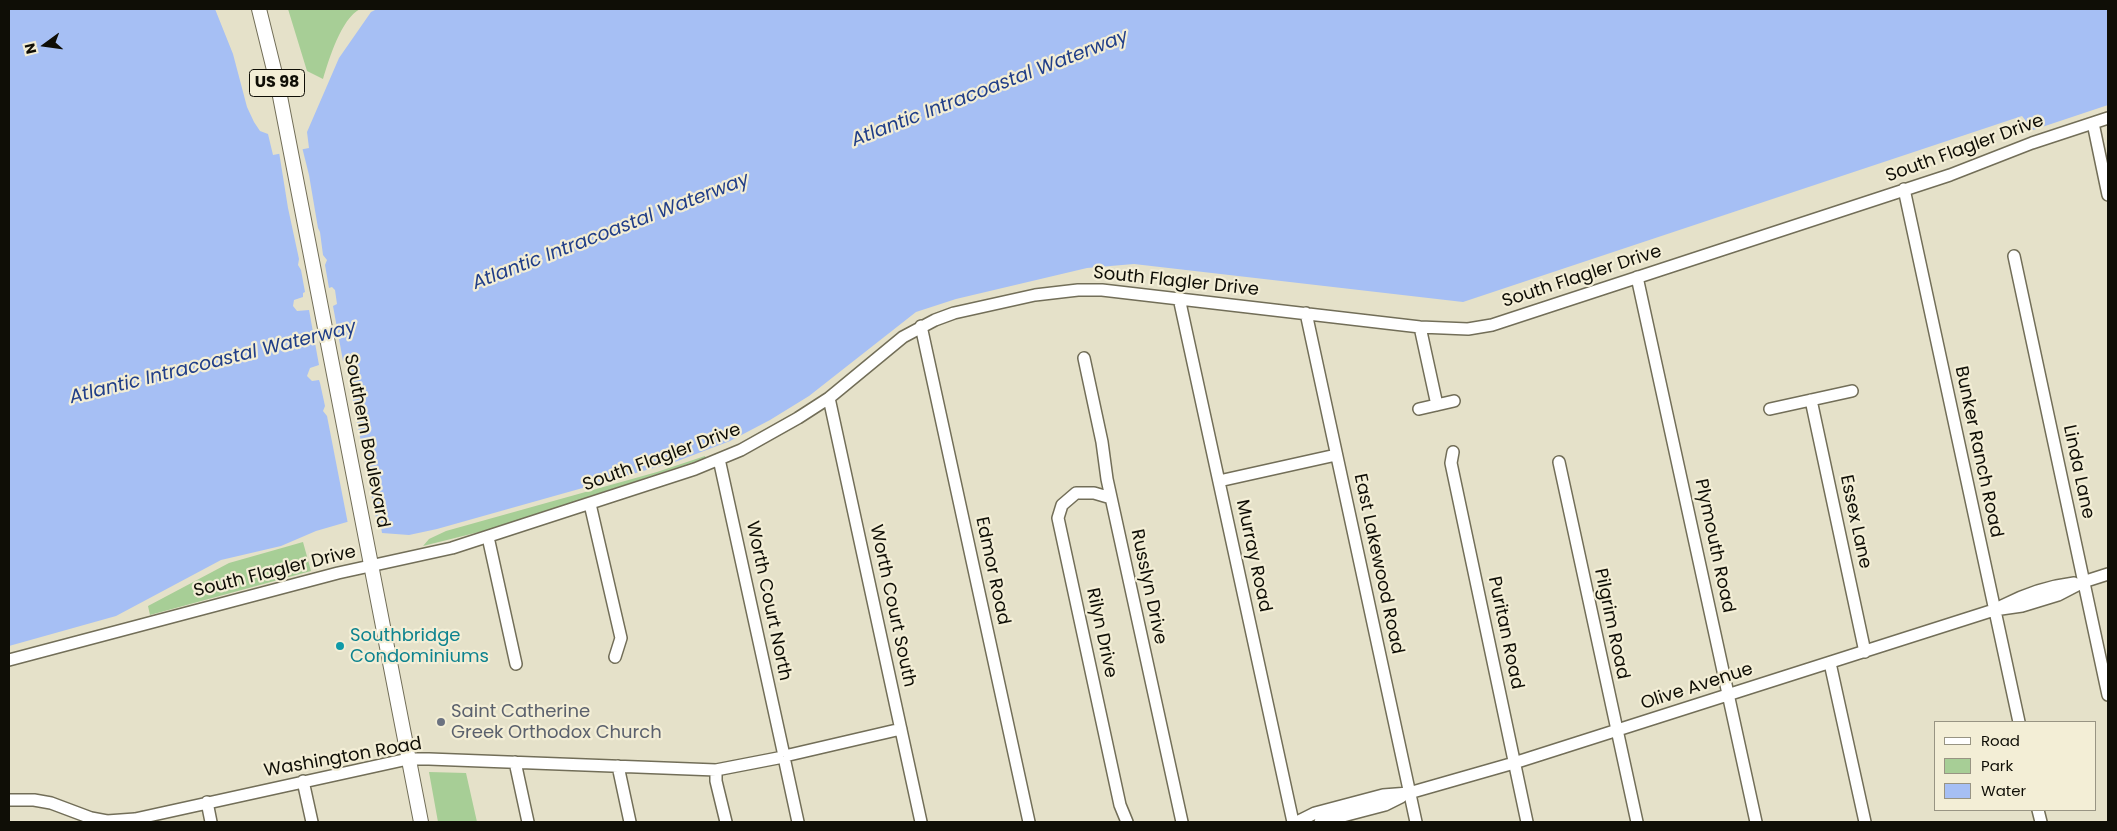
<!DOCTYPE html>
<style>
body{margin:0}
#map{position:relative;width:2117px;height:831px;overflow:hidden;background:#e5e1c9;font-family:Poppins,sans-serif}
canvas{display:block}
.frame{position:absolute;inset:0;border:10px solid #0f0e06;pointer-events:none}
.legend{position:absolute;left:1934px;top:721px;width:162px;height:90px;box-sizing:border-box;background:#f3eed6;border:1px solid #989483;margin:0;padding:6px 9px;list-style:none;font-size:15px;color:#0f0e06}
.legend li{display:flex;align-items:center;gap:10px;height:25px}
.legend b{width:25px;border:1px solid #989483}
.north{position:absolute;left:20px;top:20px;width:50px;height:50px;-webkit-text-stroke:4px #f3eed6;paint-order:stroke;rotate:256deg;font-size:14px;font-weight:700;line-height:20px;text-align:center;color:#0f0e06}
.north::after{content:'';display:block;margin:auto;width:18px;height:22px;background:#0f0e06;clip-path:polygon(50% 0,100% 100%,50% 72%,0 100%)}
</style>
<div id="map">
<canvas width="2117" height="831"></canvas>
<div class="frame"></div>
<ul class="legend">
<li><b style="height:6px;background:#fff"></b>Road</li>
<li><b style="height:14px;background:#a7ce96"></b>Park</li>
<li><b style="height:14px;background:#a6bff4"></b>Water</li>
</ul>
<div class="north">N</div>
</div>
<script>
const c = document.querySelector('canvas').getContext('2d');
c.lineJoin = 'round';
function fill(path, color) {
  c.fillStyle = color;
  c.fill(path, 'evenodd');
}
function strokePath(path, color, width, dash) {
  c.strokeStyle = color;
  c.lineWidth = width;
  c.lineCap = dash ? 'butt' : 'round';
  c.setLineDash(dash || []);
  c.stroke(path);
}
function label(font, color, halo, rows, align = 'center') {
  c.font = font + ' Poppins,sans-serif';
  c.lineWidth = 4.5;
  c.setLineDash([]);
  c.textBaseline = 'middle';
  c.strokeStyle = halo;
  c.fillStyle = color;
  for (const [text, x, y, turn = 0] of rows) {
    c.save();
    c.translate(x, y);
    c.rotate((+turn || 0) * Math.PI / 180);
    c.textAlign = isNaN(turn) ? turn : align;
    if (halo) c.strokeText(text, 0, 0);
    c.fillText(text, 0, 0);
    c.restore();
  }
}
fill(new Path2D(`
 M288,9h72c-19,10 -31,50 -37,70l-16,-8z
 M705,456l1,2 -215,71 -68,17 6,-7 17,-8 211,-59z
 M303,542l8,29 -161,44 -2,-9 81,-43z
 M429,772l37,1 11,49h-39z`), '#a7ce96');
fill(new Path2D(`
 M9,9h206l18,45 14,53 7,15 6,9 8,3 5,21 36,-7 -2,-16 32,-74 32,-46 6,-3h1731v96l-75,25 -11,-14 -559,186 -329,-38 -47,4 -131,31 -40,13 -107,84 -39,24 -40,21 -55,21 -238,67 -28,6 -27,-2 -3,-17 -32,6 -31,9 -35,15 -60,14 -105,56 -107,30z`), '#a6bff4');
fill(new Path2D(`
 M302,147l7,28 9,53 2,4 3,23 4,5 -2,5 4,23 3,-1 3,3 2,14 -4,2 10,55 5,-1 3,14h-2v4l4,23 4,5 -2,5 21,107 -28,6 -21,-108 -4,-5 2,-5 -5,-23 -1,-3 -7,1 -5,-5 3,-8 9,-3 -10,-55 -12,1 -4,-5 1,-6 9,-3v-4l2,-1 -4,-22 -3,-5 1,-6 -11,-51 -9,-56z`), '#e5e1c9');
const minor = new Path2D(`
 M2093,123l15,72
 M1904,189l115,533
 M2014,256l94,439
 M1637,277l119,545
 M1179,298l114,524
 M1306,313l110,509
 M921,326l108,496
 M1420,327l17,78
 M1084,358l18,84 5,37 75,343
 M829,398l92,424
 M1811,400l54,252
 M1419,409l35,-8
 M1770,409l82,-18
 M1453,452l-2,11 76,359
 M719,459l64,292
 M1559,462l78,360
 M1219,481l117,-26
 M1111,498l-17,-5h-18l-14,12 -4,13 62,287 7,17
 M590,504l31,134 -6,19
 M488,537l28,127
 M2002,606c23,-12 47,-20 72,-23
 M9,660l329,-87 114,-25 243,-79 46,-19 57,-32 31,-20 74,-61 32,-17 19,-7 81,-18 43,-5h24l318,37 48,2 24,-4 458,-150 82,-32 76,-25
 M1830,663l35,159
 M789,755l112,-26
 M515,762l13,60
 M785,762l13,60
 M618,766l12,56
 M716,770v11l10,41
 M303,781l9,41
 M9,800h25l17,3 40,15 16,3 28,-2 273,-60h21l287,11 62,-12
 M207,802l4,20
 M2038,810l3,12
 M1297,822l18,-9 68,-18 26,-2 105,-30 480,-153 28,-4 36,-11 25,-13 25,-8
 M1320,822l65,-17 16,-8`);
const major = new Path2D(`
 M259,9l19,77 143,736`);
strokePath(minor, '#726e58', 14);
strokePath(major, '#726e58', 16);
strokePath(minor, '#fff', 11);
strokePath(major, '#fff', 14);
for (const [x, y, r, color] of [
 [340,646,5,"#0f9aa8"],
 [441,722,5,"#6b7280"]
]) {
  const dot = new Path2D();
  dot.arc(x, y, r, 0, 2 * Math.PI);
  c.fillStyle = color;
  c.fill(dot);
  strokePath(dot, '#f3eed6', 2);
}
for (const [x, y, w] of [
 [277,83,55]
]) {
  const box = new Path2D();
  box.roundRect(x - w / 2, y - 13.5, w, 27, 4);
  c.fillStyle = '#f3eed6';
  c.fill(box);
  strokePath(box, '#0f0e06', 1);
}
label('bold 16px', '#0f0e06', null, [
 ["US 98",277,83]
]);
label('18px', '#0f0e06', '#f3eed6', [
 ["South Flagler Drive",1965,149,-20],
 ["South Flagler Drive",1582,277,-18],
 ["South Flagler Drive",1176,282,6],
 ["Southern Boulevard",366,441,79],
 ["Bunker Ranch Road",1978,452,78],
 ["South Flagler Drive",662,458,-20],
 ["Linda Lane",2078,472,78],
 ["Essex Lane",1855,522,78],
 ["Plymouth Road",1714,546,78],
 ["Murray Road",1253,556,78],
 ["East Lakewood Road",1378,564,78],
 ["Edmor Road",992,571,78],
 ["South Flagler Drive",275,572,-14],
 ["Russlyn Drive",1148,587,78],
 ["Worth Court North",768,601,78],
 ["Worth Court South",892,606,78],
 ["Pilgrim Road",1611,624,78],
 ["Rilyn Drive",1101,633,78],
 ["Puritan Road",1505,633,78],
 ["Olive Avenue",1697,687,-18],
 ["Washington Road",343,758,-10]
]);
label('18px', '#0d838f', '#f3eed6', [
 ["Southbridge",350,636],
 ["Condominiums",350,657]
], 'left');
label('18px', '#5b616d', '#f3eed6', [
 ["Saint Catherine",451,712],
 ["Greek Orthodox Church",451,733]
], 'left');
label('italic 19px', '#203e88', '#f3eed6', [
 ["Atlantic Intracoastal Waterway",990,89,-21],
 ["Atlantic Intracoastal Waterway",611,232,-21],
 ["Atlantic Intracoastal Waterway",213,363,-14]
]);
</script>
